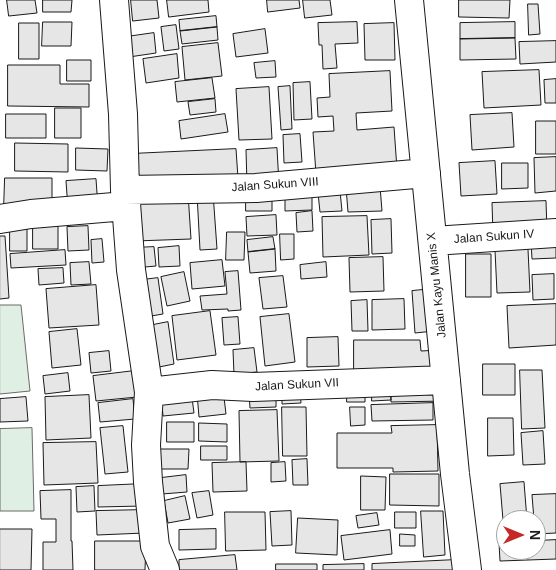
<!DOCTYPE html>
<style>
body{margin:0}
#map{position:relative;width:556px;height:570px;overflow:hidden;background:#fff;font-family:Helvetica,sans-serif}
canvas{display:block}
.north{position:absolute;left:496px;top:510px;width:50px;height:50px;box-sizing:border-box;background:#fff;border:1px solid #a3a3a3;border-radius:50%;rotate:90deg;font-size:14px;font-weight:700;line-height:20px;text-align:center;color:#1a1a1a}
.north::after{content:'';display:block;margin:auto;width:18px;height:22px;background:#c62828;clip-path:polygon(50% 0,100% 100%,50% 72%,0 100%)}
</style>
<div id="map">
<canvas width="556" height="570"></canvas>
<div class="north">N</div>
</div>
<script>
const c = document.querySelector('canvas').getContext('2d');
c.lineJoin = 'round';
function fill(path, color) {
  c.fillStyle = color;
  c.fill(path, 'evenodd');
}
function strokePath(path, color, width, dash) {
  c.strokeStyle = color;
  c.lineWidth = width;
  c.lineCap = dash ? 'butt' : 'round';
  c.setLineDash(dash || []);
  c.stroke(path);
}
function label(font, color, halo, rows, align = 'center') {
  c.font = font + ' Helvetica,sans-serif';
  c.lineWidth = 4;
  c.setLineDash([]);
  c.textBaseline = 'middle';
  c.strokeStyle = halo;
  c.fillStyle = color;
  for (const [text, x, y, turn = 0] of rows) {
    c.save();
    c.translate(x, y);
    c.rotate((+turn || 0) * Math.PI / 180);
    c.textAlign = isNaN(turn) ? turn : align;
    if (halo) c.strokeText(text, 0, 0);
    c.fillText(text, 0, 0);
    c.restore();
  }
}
const green = new Path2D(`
 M0,305h21l9,86 -30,3z
 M32,428l2,83h-34v-82z`);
fill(green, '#e0efe3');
strokePath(green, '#6a6a6a', 1);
const building = new Path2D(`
 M7,0h28l2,13 -28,3z
 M43,0h29l-1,12h-28z
 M131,0h26l2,18 -26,3z
 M167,0h41l1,12 -40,5z
 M267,0h32l1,8 -32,4z
 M303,0h27l2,15 -27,3z
 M459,0h51l-1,18 -50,-1z
 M528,4h10l2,30 -11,1z
 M216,16l1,11 -37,4 -1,-11z
 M43,22h29l-1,24h-29z
 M357,22l1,21 -23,1 2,24 -14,1 -1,-24h-3l-1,-22z
 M515,22v16l-55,1v-16z
 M19,23h20v36h-20z
 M394,23l1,37h-30l-1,-36z
 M176,25l3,24 -15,2 -3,-24z
 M217,27l1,13 -36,4 -2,-13z
 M265,29l3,24 -32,4 -3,-23z
 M154,33l2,20 -27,4 -3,-20z
 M515,38l1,21 -56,1v-21z
 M556,41v21l-36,2 -1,-22z
 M218,43l4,33 -37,4 -3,-33z
 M177,54l2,24 -33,5 -3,-24z
 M67,60h24v21h-24z
 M275,61l1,16 -20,1 -2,-15z
 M8,65h52v19h29v23l-81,-1z
 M539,70l2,35 -57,3 -2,-36z
 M390,71l2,40 -36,2 1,17 37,-3 3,42 -81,5 -3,-42 21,-1 -1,-15 -15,1 -1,-19 13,-1 -1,-23z
 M212,78l3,20 -38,4 -2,-20z
 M556,79v24h-11l-1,-23z
 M310,82l2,37 -18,1 -1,-37z
 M290,86l2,43 -11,1 -3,-43z
 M269,87l3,52 -33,1 -3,-51z
 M215,99l1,13 -26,3 -2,-13z
 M55,108h26v30h-26z
 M512,113l2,34 -42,3 -2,-35z
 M6,114h40v24h-40z
 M225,114l3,18 -47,7 -2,-18z
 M536,121h20v33h-20z
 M300,134l2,28 -18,1 -1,-28z
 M15,143l53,1v28l-53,-1z
 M76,148l32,1 -1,22 -31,-1z
 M277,148l2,36 -32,1 -1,-35z
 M236,149l2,29 -107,5 -1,-29z
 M556,157v34l-21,2 -1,-35z
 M495,161l2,33 -36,2 -2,-33z
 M502,163h26v25l-26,1z
 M5,178h47v31l-48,-1z
 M96,179l2,28 -30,2 -2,-28z
 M380,186l2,25 -34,1 -2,-25z
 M340,191l2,20 -22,1 -2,-19z
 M188,193l3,46 -56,2 -2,-46z
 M213,193l4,56 -17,1 -3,-56z
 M312,193v17l-27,1v-17z
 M246,198h26v13h-26z
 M546,201l1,30 -54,3 -1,-31z
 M312,211l1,20 -16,1 -1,-19z
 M276,215l1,20 -30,1 -1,-19z
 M367,216l2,39 -46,2 -1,-40z
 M33,217h25v32h-25z
 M10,219h17v32h-17z
 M391,219l1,34 -20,1 -1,-34z
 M88,226l1,24 -21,1 -1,-24z
 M227,232h18l-1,28h-18z
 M280,234h14v25l-13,1z
 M0,236h5l4,62 -9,1z
 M273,237l2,12 -27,3 -1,-12z
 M102,239l2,23 -12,1 -1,-23z
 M556,240v18l-24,1 -1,-18z
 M179,246l1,20 -21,1 -1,-19z
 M154,247l2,19 -22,2 -2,-20z
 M275,249l1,22 -26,2 -2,-21z
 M528,249l2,43 -33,1 -2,-43z
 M65,250l1,15 -55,3 -1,-14z
 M466,254h25v43h-25z
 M383,257l1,34 -34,1 -1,-34z
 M222,260l3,26 -33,3 -2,-26z
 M89,262l2,22 -20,1 -1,-22z
 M326,262l1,15 -26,2 -1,-14z
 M63,268l1,15 -25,2 -1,-16z
 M238,271l3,39 -13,1v-2l-26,1 -2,-14 27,-2 -2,-22z
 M184,272l6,29 -23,5 -6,-29z
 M554,274v25l-21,1 -1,-25z
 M283,276l4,31 -24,2 -4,-31z
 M158,278l5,36 -24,4 -5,-37z
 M96,285l3,40 -50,3 -3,-39z
 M432,289l2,42 -19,2 -3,-42z
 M404,299l1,30 -33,1v-30z
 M367,300l1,31h-16l-1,-30z
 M556,304v41l-47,3 -2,-42z
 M210,311l6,44 -39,5 -5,-44z
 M289,314l6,48 -30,4 -5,-49z
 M238,317l2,27 -16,1 -2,-27z
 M168,322l6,42 -20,4 -6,-42z
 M77,329l4,36 -29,3 -3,-36z
 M338,337l1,29 -32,1v-29z
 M354,340h66l1,11 18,-1v21l-85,1z
 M254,348l3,24 -23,2 -1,-24z
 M109,351l2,20 -20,2 -2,-20z
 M483,364h32v31h-32z
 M520,370h22l3,58 -23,1z
 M134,371l3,26 -41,4 -3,-25z
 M68,373l2,18 -25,3 -2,-18z
 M444,385l1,16 -54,1v-16z
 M372,387h18l1,13 -19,1z
 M347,388h18v14h-18z
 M223,389l3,25 -27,3 -2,-24z
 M300,389l1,14 -19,1v-14z
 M191,390l3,23 -31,3 -2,-23z
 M276,392v15l-26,1 -1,-15z
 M89,395l2,43 -45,2 -1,-43z
 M26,397l2,24 -28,1v-23z
 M133,399l2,20 -35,3 -2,-19z
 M433,403v17l-61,1 -1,-16z
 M282,407h24l1,49h-24z
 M350,407h15v18l-14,1z
 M277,410l2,51 -39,1 -1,-51z
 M488,418h25l1,37 -26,1z
 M167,422h27v20h-27z
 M199,423l28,1v18l-28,-1z
 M437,425l1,46 -45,1v-4h-56v-35h55l-1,-7z
 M123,426l5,46 -23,2 -5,-46z
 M543,431l2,33 -22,1 -2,-32z
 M96,442l2,41 -54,2 -1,-42z
 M201,446h26v14h-26z
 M154,449h35l-1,20h-34z
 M307,459l1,26h-15l-1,-25z
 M246,462l1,29 -34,1 -1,-29z
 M285,462l1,19 -15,1v-19z
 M390,474h49v32l-49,-1z
 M186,475l1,17 -25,2 -1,-16z
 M361,476l25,1 -1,33h-24z
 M524,482l3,38h-21v12h-2l-4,-48z
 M142,484l1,22 -45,1v-21z
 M94,486l1,25 -18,1 -1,-25z
 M71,490v51h1l1,29h-30v-28h13v-23h-15l-1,-28z
 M209,491l4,24 -16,3 -5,-25z
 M556,494v39l-20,1v-14h-2l-2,-25z
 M185,496l5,23 -22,4 -4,-22z
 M144,510l1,23 -48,2 -1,-24z
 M291,511l1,34 -20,1 -2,-34z
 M421,511h22l2,44 -21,2z
 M225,512h40l1,38 -40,1z
 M395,512h21v16h-21z
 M377,513l2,12 -21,3 -2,-12z
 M298,518l40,2 -1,35 -41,-2z
 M0,529h32l-1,41h-31z
 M216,529v20l-37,1v-20z
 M390,530l2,24 -48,6 -3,-24z
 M400,534l15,1v11h-15z
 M556,540v19l-56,2 -1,-18h7v7h30v-9z
 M95,541h51l-1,29h-50z
 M235,555l2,15h-58v-10z
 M455,560v10h-83v-6z
 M276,564h41v6h-41z
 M364,564v6h-41v-5z`);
fill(building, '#e6e6e6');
strokePath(building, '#1a1a1a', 1);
const minor = new Path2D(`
 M114,0l9,114 2,76 6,80 18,122 -3,53 2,37 7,64 10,24
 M409,0l46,474 12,96
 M125,190l131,-2 170,-15
 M0,219l31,-5 95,-8
 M433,241l123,-8
 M149,392l63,-7 41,2 193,-7`);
strokePath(minor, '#1a1a1a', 30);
strokePath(minor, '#fff', 28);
label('12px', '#1a1a1a', '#fff', [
 ["Jalan Sukun VIII",275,185,-4],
 ["Jalan Sukun IV",494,237,-4],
 ["Jalan Kayu Manis X",437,285,-96],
 ["Jalan Sukun VII",297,385,-3]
]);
</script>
